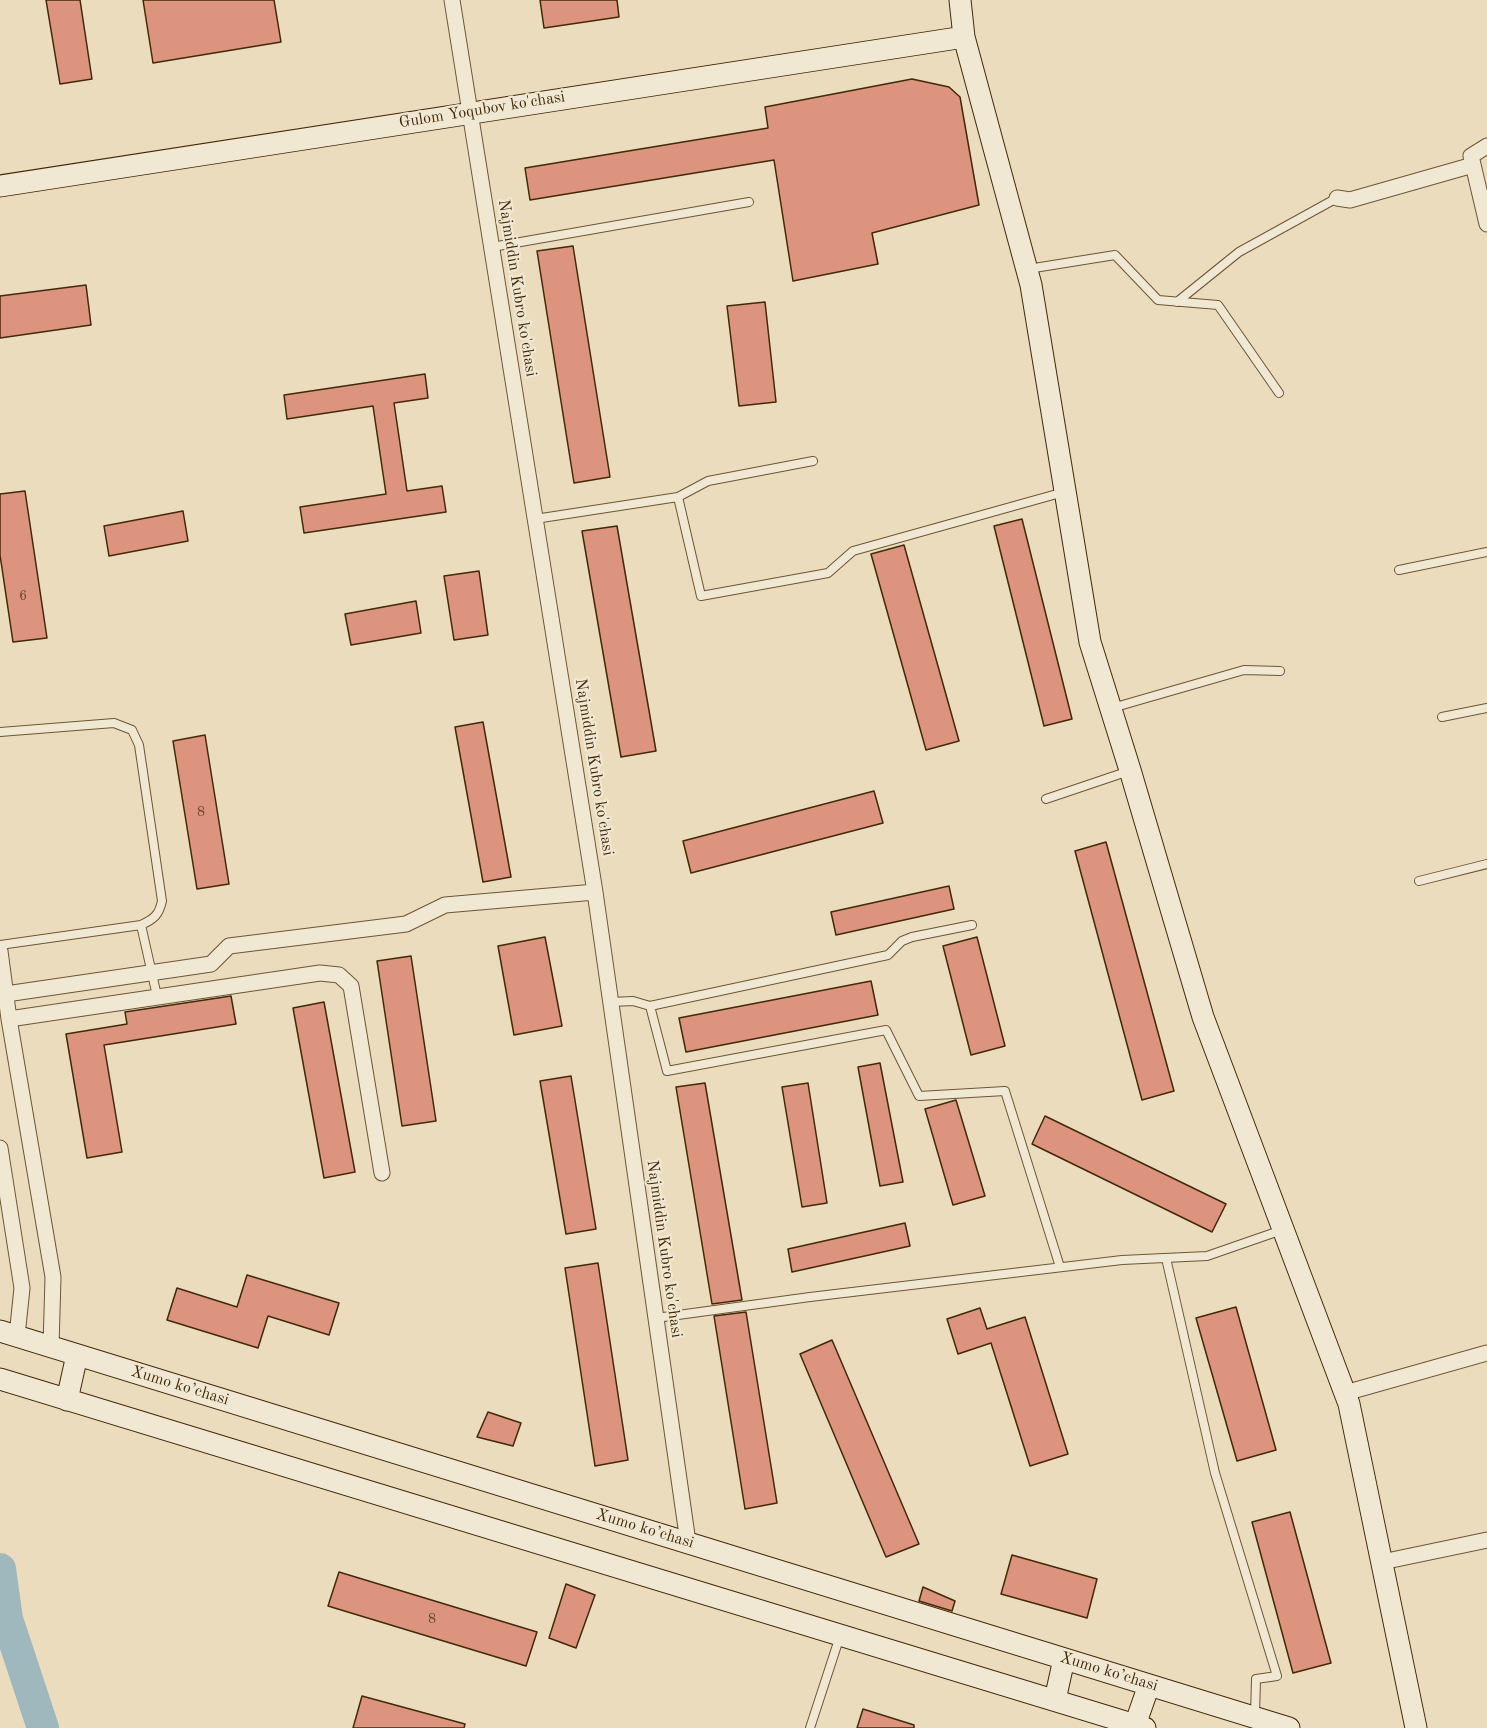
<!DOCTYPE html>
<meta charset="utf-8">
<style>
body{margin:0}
canvas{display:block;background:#eadcbd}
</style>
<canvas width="1487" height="1728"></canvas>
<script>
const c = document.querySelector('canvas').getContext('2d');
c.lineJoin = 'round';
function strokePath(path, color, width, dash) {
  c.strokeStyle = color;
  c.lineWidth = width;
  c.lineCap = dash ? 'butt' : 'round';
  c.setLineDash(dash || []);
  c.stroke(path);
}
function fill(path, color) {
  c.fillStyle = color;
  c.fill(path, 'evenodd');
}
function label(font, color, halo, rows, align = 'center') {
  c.font = font + ' "Old Standard TT",serif';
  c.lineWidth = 4.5;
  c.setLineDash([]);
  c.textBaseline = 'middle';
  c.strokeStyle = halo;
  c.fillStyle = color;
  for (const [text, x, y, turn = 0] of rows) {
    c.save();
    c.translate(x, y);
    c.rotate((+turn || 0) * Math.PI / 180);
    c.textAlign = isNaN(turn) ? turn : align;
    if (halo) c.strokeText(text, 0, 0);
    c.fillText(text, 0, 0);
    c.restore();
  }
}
strokePath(new Path2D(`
 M0,1569l7,50 36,109`), '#9eb8bd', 32);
const building = new Path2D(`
 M46,0h34l12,79 -32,5z
 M143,0h131l7,42 -128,21z
 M540,0h77l2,17 -75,11z
 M912,79l37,8 11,10 19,108 -107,28 6,31 -85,17 -19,-121 -244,40 -5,-32 243,-40 -3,-21z
 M573,246l37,231 -36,6 -37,-232z
 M86,285l5,40 -91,13v-42z
 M765,302l11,100 -37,4 -12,-100z
 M425,374l3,24 -34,5 13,88 35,-5 4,26 -142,21 -4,-26 86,-13 -13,-88 -86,13 -3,-24z
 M25,491l22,147 -34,4 -13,-87v-61z
 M183,511l5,30 -79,15 -5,-30z
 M1022,519l50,200 -28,7 -50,-200z
 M617,526l39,225 -35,6 -39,-226z
 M904,545l55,196 -33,9 -55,-196z
 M479,571l9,64 -34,5 -10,-64z
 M416,601l5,32 -70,12 -6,-31z
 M483,722l28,155 -28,5 -28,-155z
 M205,735l24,149 -32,5 -24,-148z
 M874,791l9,32 -192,50 -8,-32z
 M1106,842l68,249 -32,9 -67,-249z
 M949,886l5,23 -118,26 -5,-23z
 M545,937l17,89 -48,9 -16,-89z
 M977,937l28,109 -34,9 -28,-109z
 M411,956l25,165 -34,5 -25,-165z
 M871,981l7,34 -192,37 -7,-34z
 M231,996l5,28 -132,21 18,107 -35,6 -21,-124 61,-10 -2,-12z
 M324,1002l31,170 -31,6 -31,-170z
 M880,1063l23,119 -23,4 -22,-119z
 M571,1076l25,153 -30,5 -26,-153z
 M705,1083l37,217 -30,4 -36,-217z
 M808,1083l19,120 -25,4 -20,-120z
 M956,1100l29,96 -32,9 -28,-96z
 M1045,1116l181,88 -14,28 -180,-88z
 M905,1223l5,23 -118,26 -4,-23z
 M598,1263l30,197 -33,6 -30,-198z
 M247,1275l92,28 -10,32 -61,-19 -10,32 -91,-28 10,-32 60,19z
 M1236,1307l40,143 -39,11 -41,-143z
 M980,1308l7,21 38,-12 43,137 -38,12 -39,-123 -33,11 -11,-35z
 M746,1312l31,191 -32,6 -31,-193z
 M832,1340l87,204 -33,13 -86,-203z
 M488,1412l33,11 -8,23 -36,-9z
 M1290,1512l41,151 -38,10 -41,-151z
 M1012,1555l85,24 -10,39 -86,-24z
 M339,1572l198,60 -11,34 -198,-60z
 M566,1584l29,11 -19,53 -27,-10z
 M923,1587l32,14 -3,10 -33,-10z
 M362,1696l103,28 -1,4h-111z
 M863,1709l51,16v3h-57z`);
fill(building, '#dc947e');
strokePath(building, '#422907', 1.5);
const lane = new Path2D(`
 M492,247l257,-45
 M1028,269l87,-14 43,45 60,5 61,88
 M1177,302l62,-50 98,-54
 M678,497l30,-16 105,-20
 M535,519l143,-22 23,99 127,-23 25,-22 211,-59
 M1399,570l88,-18
 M1112,708l132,-38 36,1
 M1442,717l45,-9
 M0,732l114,-9 18,7 7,15 23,156c-3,14 -8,18 -21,24l-141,20
 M1046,799l83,-28
 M1419,881l68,-17
 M141,925l16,71
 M611,1002l22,-1 17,5 17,65 219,-41 33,66 86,-5 55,176
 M650,1006l238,-51 14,-14 10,-4 60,-12
 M1166,1258l49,215 62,203 -21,3 -1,36
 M656,1318l154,-21 312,-37 85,-4 75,-26
 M810,1728l30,-92`);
const street = new Path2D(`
 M452,0l143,892 93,650
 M1487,146l-16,10 16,68
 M1337,198l13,2 123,-35
 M0,951l9,68 44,258 -2,70
 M6,994l205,-30 18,-18 177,-22 39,-19 150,-13
 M9,1019l311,-46 19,2 12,11 31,187
 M0,1148l22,140 -5,48
 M1345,1393l142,-40
 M1382,1562l105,-22`);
const secondary = new Path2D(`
 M960,0l4,37 67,248 59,357 40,128 73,247 146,387 67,324
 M0,186l964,-149
 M0,1331l1289,397
 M0,1379l1145,349
 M67,1400l10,-45
 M1055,1700l9,-41
 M1135,1725l14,-40`);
strokePath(lane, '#6c5634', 10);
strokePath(street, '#6c5634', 17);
strokePath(secondary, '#422907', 23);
strokePath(lane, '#f1e8d4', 8);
strokePath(street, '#f1e8d4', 15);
strokePath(secondary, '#f1e8d4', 21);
label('14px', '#684425', null, [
 ["6",23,596],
 ["8",201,812],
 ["8",432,1619]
]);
label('16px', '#422907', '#f1e8d4', [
 ["Gulom Yoqubov ko'chasi",482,110,-9],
 ["Najmiddin Kubro ko'chasi",517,288,81],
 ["Najmiddin Kubro ko'chasi",594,767,81],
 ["Najmiddin Kubro ko'chasi",664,1249,82],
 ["Xumo ko’chasi",180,1386,17],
 ["Xumo ko’chasi",645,1529,17],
 ["Xumo ko’chasi",1109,1672,17]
]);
</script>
